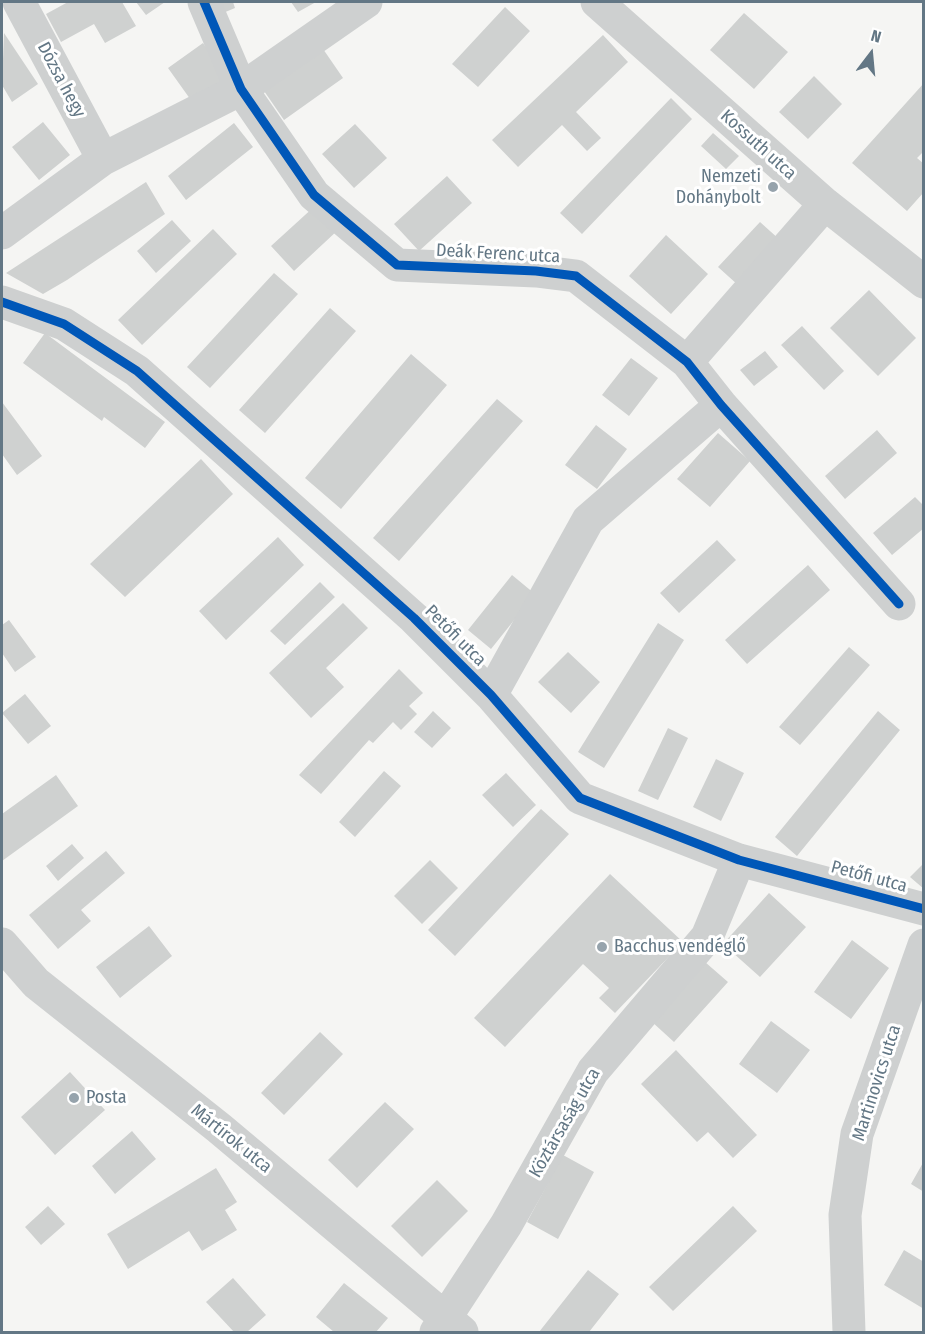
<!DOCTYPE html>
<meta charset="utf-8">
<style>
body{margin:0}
#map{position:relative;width:925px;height:1334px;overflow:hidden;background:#f5f5f3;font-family:"Fira Sans Condensed",sans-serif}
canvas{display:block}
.frame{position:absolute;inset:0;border:3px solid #637785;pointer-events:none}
.north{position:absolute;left:841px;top:24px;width:60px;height:60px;-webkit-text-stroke:4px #fff;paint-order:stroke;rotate:16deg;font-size:16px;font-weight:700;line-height:24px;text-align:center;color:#637785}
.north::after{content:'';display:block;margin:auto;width:21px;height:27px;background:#637785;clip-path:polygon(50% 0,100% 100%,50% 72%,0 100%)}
</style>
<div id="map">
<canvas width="925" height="1334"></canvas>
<div class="frame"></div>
<div class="north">N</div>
</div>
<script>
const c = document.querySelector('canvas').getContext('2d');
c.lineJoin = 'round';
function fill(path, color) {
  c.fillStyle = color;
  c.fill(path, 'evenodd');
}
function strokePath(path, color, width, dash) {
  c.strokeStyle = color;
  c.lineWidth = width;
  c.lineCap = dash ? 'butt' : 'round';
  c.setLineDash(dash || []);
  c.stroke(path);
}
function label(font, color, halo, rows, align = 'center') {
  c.font = font + ' "Fira Sans Condensed",sans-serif';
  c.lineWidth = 6;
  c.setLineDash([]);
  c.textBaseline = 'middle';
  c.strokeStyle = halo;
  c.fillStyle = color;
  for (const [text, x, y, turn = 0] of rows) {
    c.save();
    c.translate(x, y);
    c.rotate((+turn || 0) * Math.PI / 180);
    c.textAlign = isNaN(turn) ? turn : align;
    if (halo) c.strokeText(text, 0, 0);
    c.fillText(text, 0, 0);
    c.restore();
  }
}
fill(new Path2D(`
 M68,2h54l14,24 -31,17 -11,-19 -33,18 -15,-28z
 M136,2h29l-19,13z
 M218,2h15l2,6 -12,5z
 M291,2h25l-18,10z
 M505,7l25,24 -52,56 -26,-23z
 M744,13l44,39 -34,37 -44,-39z
 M4,33l34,51 -26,18 -10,-17z
 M603,35l25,27 -52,50 25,26 -14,13 -25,-26 -44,42 -26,-27z
 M203,43l30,42 -35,25 -30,-42z
 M321,46l22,32 -59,42 -22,-32z
 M814,76l28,28 -34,35 -29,-27z
 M924,83v68l-7,7 7,6v28l-17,19 -55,-48z
 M671,98l21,21 -110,115 -22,-21z
 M43,122l27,33 -31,25 -27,-33z
 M234,123l19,24 -67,53 -18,-24z
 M355,124l32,34 -33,30 -32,-34z
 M713,133l26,23 -13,13 -25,-23z
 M447,176l25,27 -53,48 -25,-27z
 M146,182l19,32 -98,66 -24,14 -37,-21z
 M316,205l22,25 -44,41 -23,-25z
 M172,220l19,21 -35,32 -19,-22z
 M760,222l20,18 -42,45 -20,-18z
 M213,229l24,25 -95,91 -24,-25z
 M666,235l42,39 -37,40 -42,-38z
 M274,273l24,21 -88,94 -23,-21z
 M869,290l47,48 -38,38 -48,-48z
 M330,308l26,23 -91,102 -26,-23z
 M802,326l42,45 -20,19 -43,-45z
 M45,333l120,89 -20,26 -41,-31 -2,4 -79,-58z
 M765,351l13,16 -24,19 -14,-16z
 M411,354l36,31 -106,124 -36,-31z
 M631,358l27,20 -29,38 -27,-21z
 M497,399l26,22 -124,140 -26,-23z
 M2,402l40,54 -25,19 -15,-21z
 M596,425l31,24 -30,40 -32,-24z
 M877,430l20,23 -52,46 -20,-23z
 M718,433l32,28 -40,46 -33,-28z
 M201,459l32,35 -108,103 -35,-33z
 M915,497l9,9v22l-32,27 -19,-22z
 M278,537l26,28 -78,75 -27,-29z
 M717,540l19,20 -57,53 -19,-20z
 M808,565l22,25 -83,74 -22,-24z
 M512,575l23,19 -44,55 -23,-19z
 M320,582l15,15 -50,48 -15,-14z
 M343,603l25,25 -42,40 18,19 -33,31 -42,-45z
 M9,620l27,37 -21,15 -13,-19v-28z
 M658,623l26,17 -80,128 -26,-16z
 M849,647l21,18 -70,80 -21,-18z
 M568,652l32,30 -29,31 -33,-31z
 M399,669l24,24 -14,13 8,8 -16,16 -8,-8 -20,21 -4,-3 -48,54 -22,-19z
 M25,694l26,32 -23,18 -26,-31z
 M433,711l18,17 -19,20 -18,-16z
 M878,711l22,19 -103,126 -22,-19z
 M668,728l20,10 -30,62 -20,-9z
 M716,759l28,14 -23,48 -28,-14z
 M384,771l17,15 -46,51 -16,-15z
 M506,773l30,32 -23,22 -31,-32z
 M56,775l22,31 -76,55v-47z
 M541,809l28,25 -114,122 -27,-26z
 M72,844l12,14 -26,23 -12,-15z
 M106,851l19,22 -44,37 10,11 -33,28 -29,-34z
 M430,860l28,28 -36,36 -28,-28z
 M924,863v26l-14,-12z
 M610,874l73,68 -68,71 -16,-15 10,-10 -26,-24 -78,83 -31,-29z
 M769,893l37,34 -46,50 -37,-33z
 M149,926l23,30 -52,42 -24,-31z
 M852,940l37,28 -38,51 -37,-27z
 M705,962l23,20 -54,60 -23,-21z
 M771,1021l39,29 -33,43 -38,-29z
 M320,1032l23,22 -59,61 -23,-22z
 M676,1050l81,85 -24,23 -25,-26 -11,10 -56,-58z
 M70,1072l35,38 -50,45 -34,-38z
 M385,1102l29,27 -57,59 -29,-28z
 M132,1131l24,28 -41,35 -23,-28z
 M563,1155l31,17 -36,67 -31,-17z
 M924,1161v31l-13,-8z
 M216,1168l21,34 -12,8 12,20 -35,21 -13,-20 -61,38 -21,-35z
 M437,1180l31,31 -46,46 -31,-31z
 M48,1206l17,18 -24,21 -16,-18z
 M733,1206l24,25 -84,80 -24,-24z
 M904,1250l20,12v47l-40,-24z
 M588,1270l31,24 -30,38h-50z
 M233,1278l33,37 -19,17h-13l-28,-30z
 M344,1283l44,35 -12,14h-42l-18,-15z`), '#cfd1d0');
strokePath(new Path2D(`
 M19,2l84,157
 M204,2l37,87 73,106 83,70 139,6 40,5 111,86 34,43 178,199
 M597,2l228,202 99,78
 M2,233l101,-74 138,-70 125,-87
 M2,302l62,22 73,47 277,247 77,77 89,103 159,62 185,49
 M687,362l138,-158
 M491,695l97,-175 133,-115
 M2,944l34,39 183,145 243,204
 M436,1332l70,-107 87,-154 114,-134 32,-77
 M849,1332l-4,-117 12,-81 67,-189`), '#ced0d0', 33);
strokePath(new Path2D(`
 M204,2l37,87 73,106 83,70 139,6 40,5 111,86 34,43 178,199
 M2,302l62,22 73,47 277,247 77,77 89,103 159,62 185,49`), '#0057b8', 9);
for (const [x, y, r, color] of [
 [773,187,6,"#96a3ac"],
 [602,947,6,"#96a3ac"],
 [74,1098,6,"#96a3ac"]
]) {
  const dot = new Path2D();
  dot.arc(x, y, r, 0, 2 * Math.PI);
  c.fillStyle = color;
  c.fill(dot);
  strokePath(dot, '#fff', 2);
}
label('18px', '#637785', '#fff', [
 ["Dózsa hegy",61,80,62],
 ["Kossuth utca",758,145,42],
 ["Deák Ferenc utca",498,254,3],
 ["Petőfi utca",455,636,45],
 ["Petőfi utca",869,877,15],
 ["Martinovics utca",877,1083,-72],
 ["Köztársaság utca",565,1123,-60],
 ["Mártírok utca",231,1139,39]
]);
label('18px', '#637785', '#fff', [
 ["Nemzeti",761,177,"right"],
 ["Dohánybolt",761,198,"right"],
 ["Bacchus vendéglő",614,947],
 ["Posta",86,1098]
], 'left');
</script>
